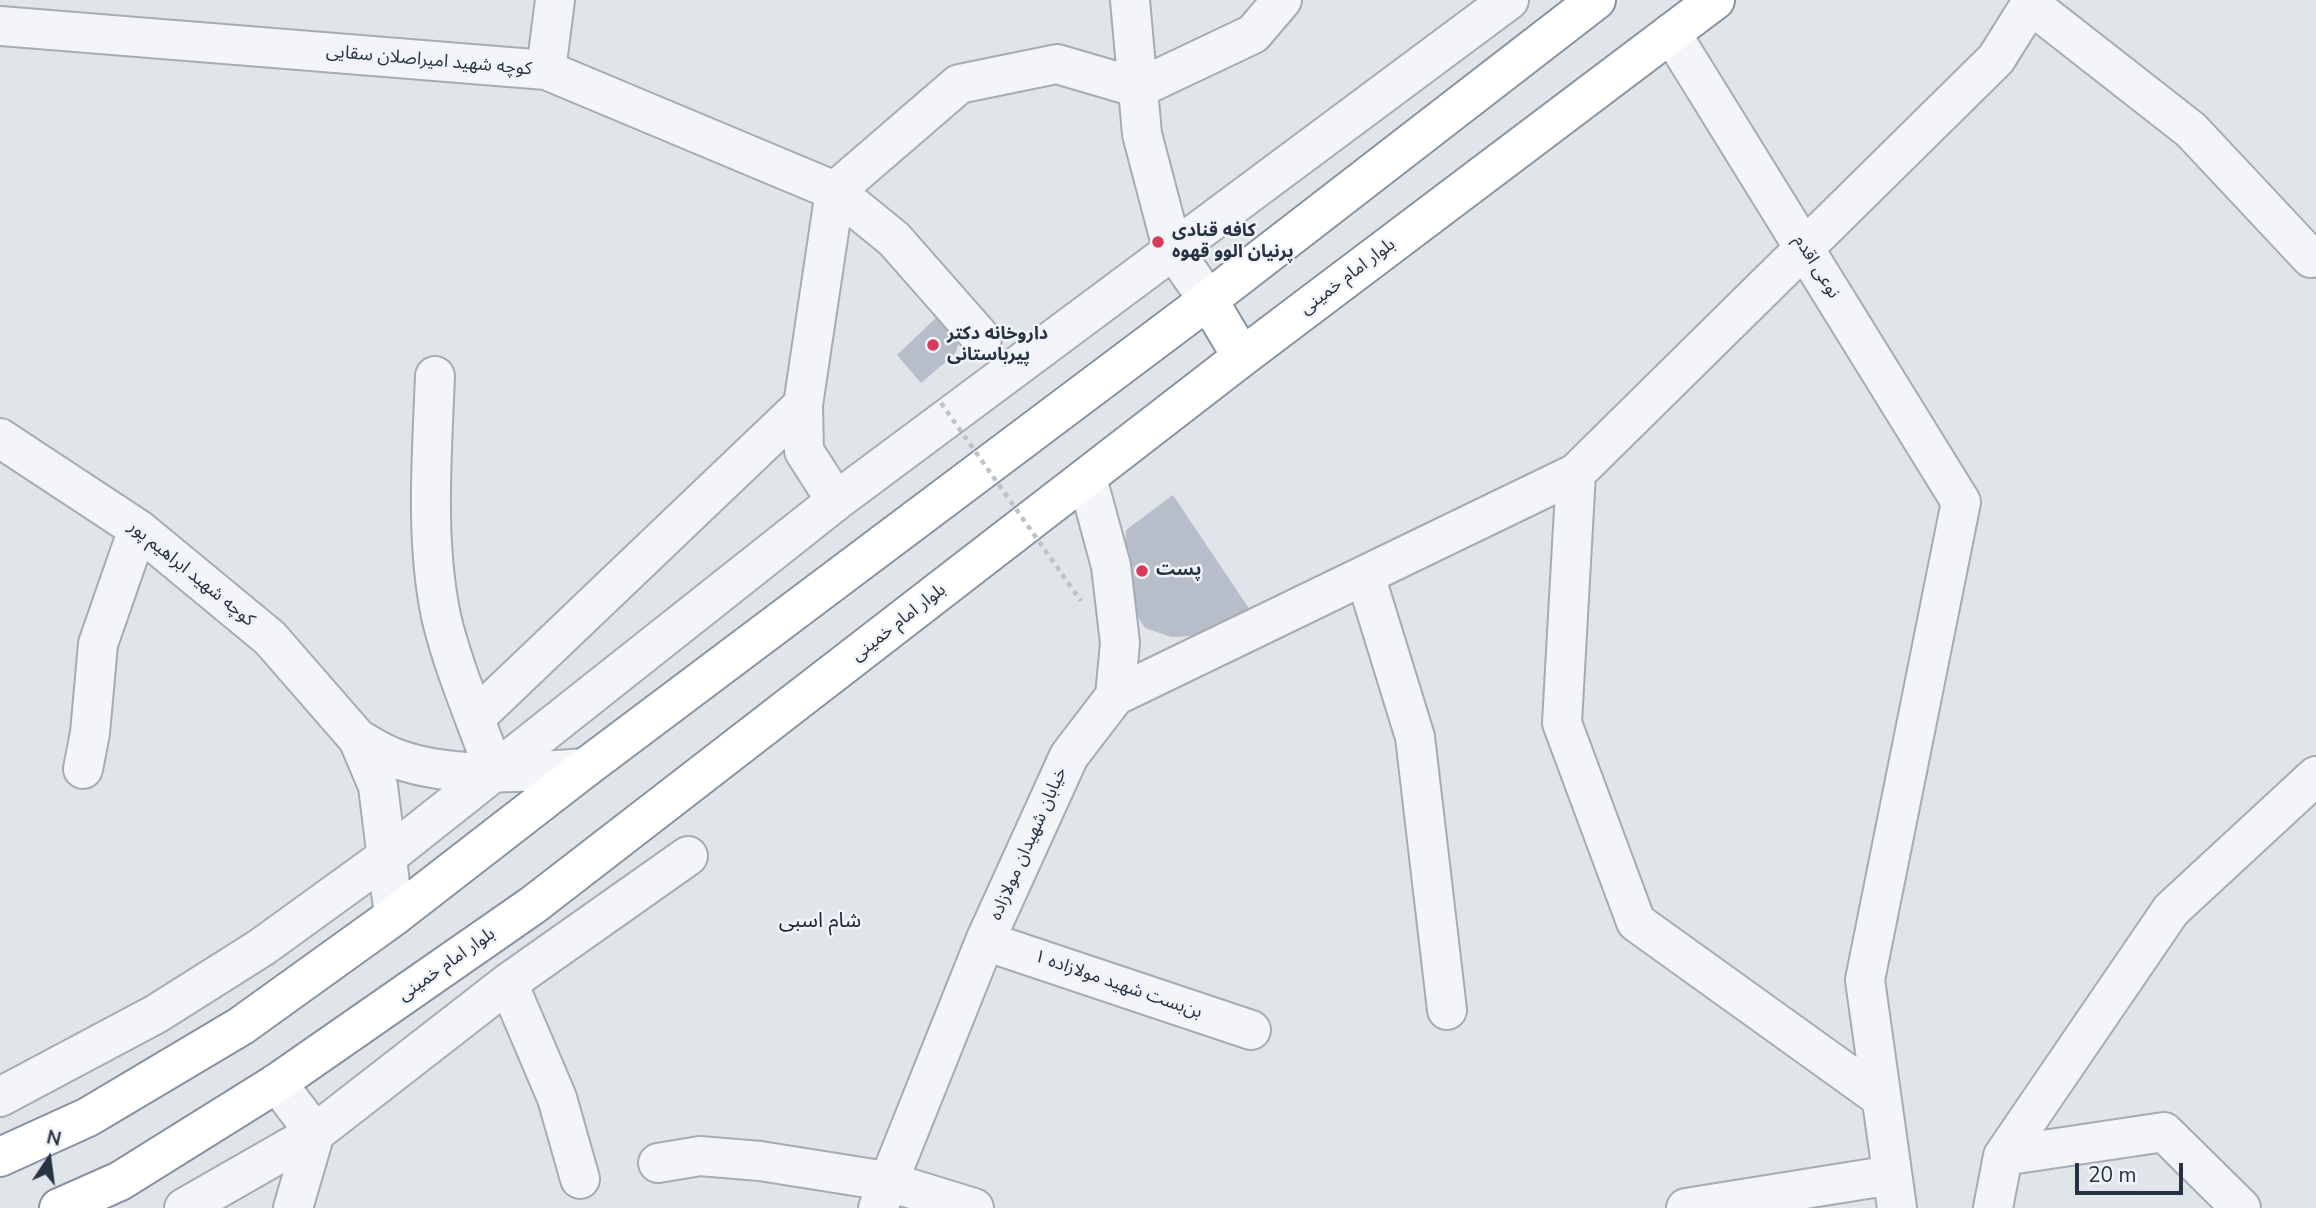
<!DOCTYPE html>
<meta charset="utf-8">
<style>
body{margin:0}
#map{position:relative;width:2316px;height:1208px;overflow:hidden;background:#e0e5ea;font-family:"Nunito Sans",sans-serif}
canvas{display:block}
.north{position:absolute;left:14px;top:1124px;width:70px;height:70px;-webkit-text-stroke:5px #f0f4f8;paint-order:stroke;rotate:13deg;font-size:19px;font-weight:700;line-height:28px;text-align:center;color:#273344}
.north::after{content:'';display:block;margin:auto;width:24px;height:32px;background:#273344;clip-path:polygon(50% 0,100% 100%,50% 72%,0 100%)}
.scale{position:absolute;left:2075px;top:1163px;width:108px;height:32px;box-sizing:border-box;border:4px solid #273344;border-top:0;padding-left:9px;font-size:21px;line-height:24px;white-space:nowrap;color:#273344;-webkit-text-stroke:5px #f0f4f8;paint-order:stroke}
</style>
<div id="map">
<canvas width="2316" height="1208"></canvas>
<div class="north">N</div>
<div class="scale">20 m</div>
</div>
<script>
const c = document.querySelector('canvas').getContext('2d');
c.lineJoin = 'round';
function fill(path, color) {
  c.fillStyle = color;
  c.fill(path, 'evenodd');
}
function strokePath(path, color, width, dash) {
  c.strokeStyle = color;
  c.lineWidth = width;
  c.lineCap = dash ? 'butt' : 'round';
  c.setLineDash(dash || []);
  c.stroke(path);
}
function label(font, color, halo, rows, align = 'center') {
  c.font = font + ' "Nunito Sans","Noto Sans Arabic",sans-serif';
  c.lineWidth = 5;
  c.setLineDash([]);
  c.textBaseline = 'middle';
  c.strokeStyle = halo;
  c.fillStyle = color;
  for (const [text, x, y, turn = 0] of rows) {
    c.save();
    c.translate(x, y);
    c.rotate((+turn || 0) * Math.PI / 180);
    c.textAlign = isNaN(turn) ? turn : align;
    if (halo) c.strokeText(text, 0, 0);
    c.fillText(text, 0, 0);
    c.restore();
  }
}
fill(new Path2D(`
 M940,314l21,22 -6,18 -34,29 -24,-28z
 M1173,495l77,115 -55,26 -24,1 -26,-9 -21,-32 2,-66z`), '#b7bec9');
const minor = new Path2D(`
 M1130,0l12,134 30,114 36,52
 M2030,4l161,126 120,128
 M0,26l546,44 289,121 59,48 88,100
 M1671,33l290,469 -96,478 32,228
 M546,70l9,-70
 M435,376c-3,79 -10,163 6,240 11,49 37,109 54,157
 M0,438l138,91 132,109 88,101 20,47 16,130
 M1576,473l-14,250 74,199 245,176
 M836,501l-32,-50 -1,-46 32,-214 124,-107 98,-20 82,24 114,-54 29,-34
 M1365,575l50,162 32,273
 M1115,696l461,-223 420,-414 37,-59
 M475,718l328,-313
 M358,739c11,6 22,13 34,18 57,23 133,15 193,11
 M83,769l7,-36 8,-89 40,-115
 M985,941l266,89
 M508,983l49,115 23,81
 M277,1083l38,50 -22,75
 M0,1097l156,-83 106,-67 127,-92 447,-354 673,-501
 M2003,1156l161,-24 77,76
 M658,1163l42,-7 60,5 126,20 88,27
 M184,1208l131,-75 193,-150 180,-127
 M878,1208l107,-267 84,-185 46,-60 5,-53 -9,-77 -24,-88
 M1686,1208l206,-33
 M1993,1208l10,-52 168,-246 145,-134`);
const trunk = new Path2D(`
 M1208,300l34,57
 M0,1157l88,-40 153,-91 153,-110 191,-148 623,-468 388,-300
 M59,1208l61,-27 157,-98 256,-178 709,-548 473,-357`);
strokePath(minor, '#a5acb5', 42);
strokePath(trunk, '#8693a3', 42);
strokePath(minor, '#f3f5f8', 38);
strokePath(trunk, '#fff', 38);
strokePath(new Path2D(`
 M941,403l140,198`), '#bec3c9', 4.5, [5, 5]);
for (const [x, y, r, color] of [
 [1158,242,7,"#db395a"],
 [933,345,7,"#db395a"],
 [1142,571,7,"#db395a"]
]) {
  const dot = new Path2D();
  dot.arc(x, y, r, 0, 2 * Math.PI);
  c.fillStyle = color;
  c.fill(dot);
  strokePath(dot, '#f0f4f8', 2.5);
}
label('18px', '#273344', '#f0f4f8', [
 ["کوچه شهید امیراصلان سقایی",429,61,5],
 ["نوعی اقدم",1816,267,58],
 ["بلوار امام خمینی",1348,277,-37],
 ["کوچه شهید ابراهیم پور",191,574,39],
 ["بلوار امام خمینی",899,623,-38],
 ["خیابان شهیدان مولازاده",1029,844,-66],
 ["بلوار امام خمینی",447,965,-35],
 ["بن‌بست شهید مولازاده ۱",1118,985,19]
]);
label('bold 18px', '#273344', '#f0f4f8', [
 ["کافه قنادی",1172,232],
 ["پرنیان الوو قهوه",1172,253],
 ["داروخانه دکتر",947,335],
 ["پیرباستانی",947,356],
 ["پست",1156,571]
], 'left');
label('21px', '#192434', '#f0f4f8', [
 ["شام اسبی",820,922]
]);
</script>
